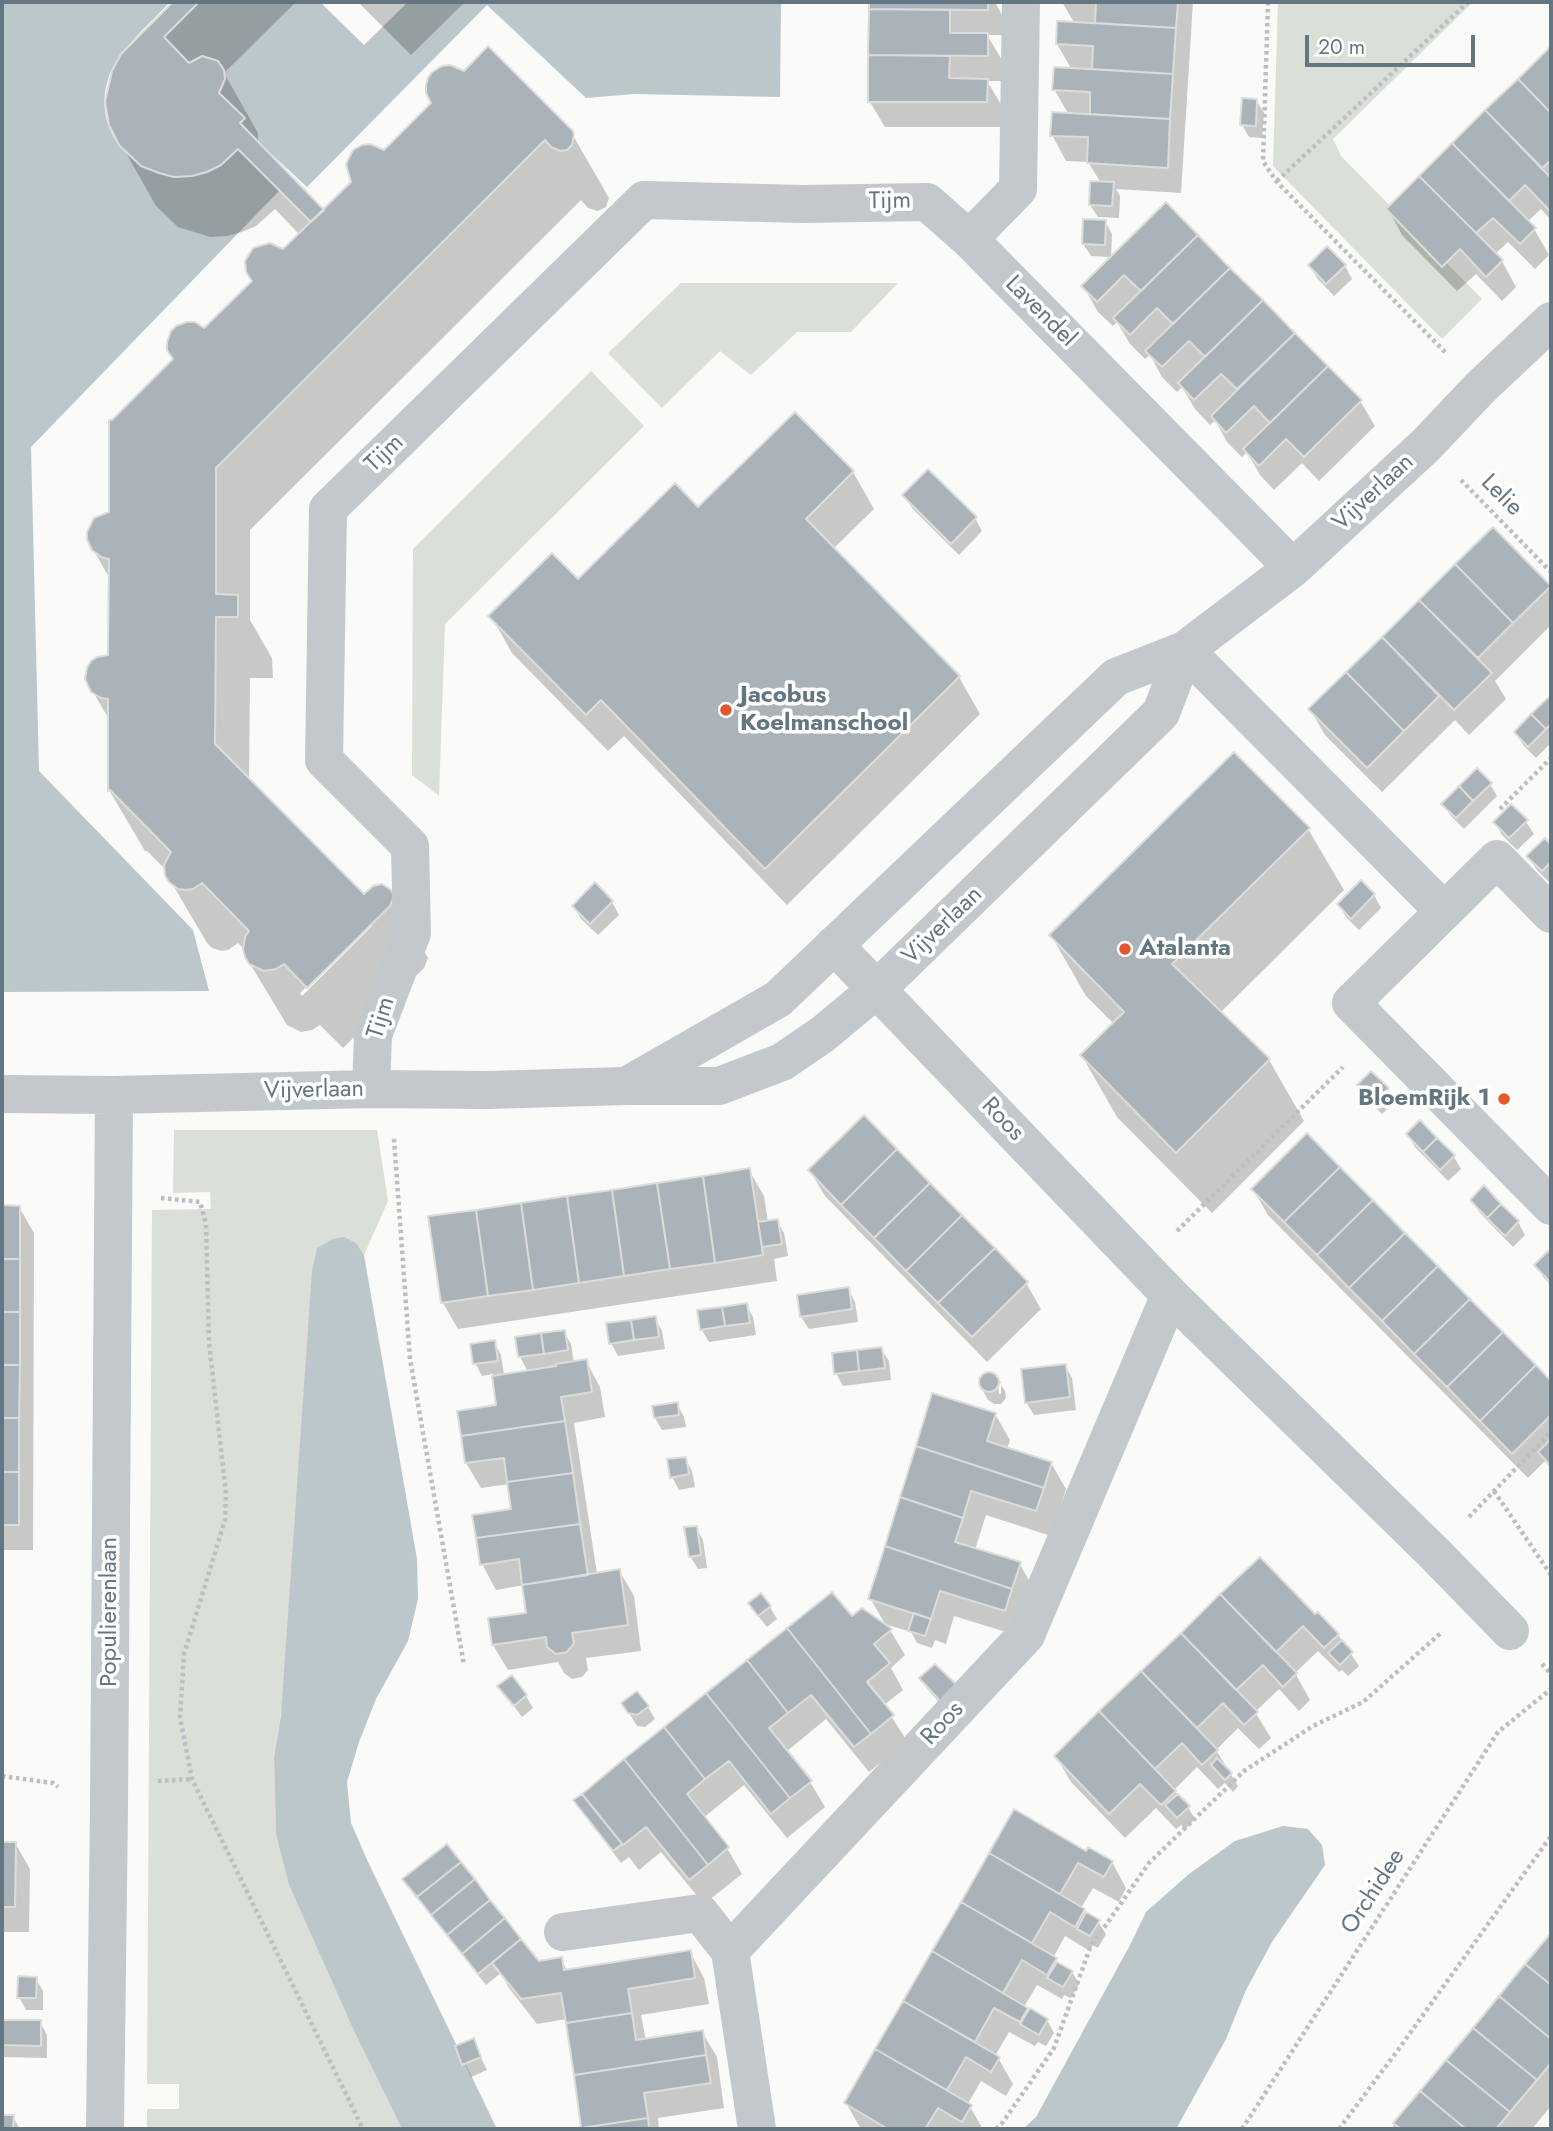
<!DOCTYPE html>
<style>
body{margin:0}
#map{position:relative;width:1553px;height:2131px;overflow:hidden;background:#fafaf8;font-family:Jost,sans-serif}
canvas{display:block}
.frame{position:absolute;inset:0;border:4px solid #657683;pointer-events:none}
.scale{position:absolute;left:1305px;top:35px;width:170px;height:32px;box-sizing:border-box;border:4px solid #657683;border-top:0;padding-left:9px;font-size:21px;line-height:24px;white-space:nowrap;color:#657683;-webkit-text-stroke:5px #fff;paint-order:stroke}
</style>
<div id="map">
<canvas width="1553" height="2131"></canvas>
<div class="frame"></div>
<div class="scale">20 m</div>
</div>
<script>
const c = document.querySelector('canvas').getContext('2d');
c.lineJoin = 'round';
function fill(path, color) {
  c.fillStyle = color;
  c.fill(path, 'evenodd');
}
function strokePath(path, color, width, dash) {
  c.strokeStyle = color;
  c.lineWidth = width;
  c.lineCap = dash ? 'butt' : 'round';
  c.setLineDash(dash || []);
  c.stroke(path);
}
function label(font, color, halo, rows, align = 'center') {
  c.font = font + ' Jost,sans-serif';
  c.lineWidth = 7;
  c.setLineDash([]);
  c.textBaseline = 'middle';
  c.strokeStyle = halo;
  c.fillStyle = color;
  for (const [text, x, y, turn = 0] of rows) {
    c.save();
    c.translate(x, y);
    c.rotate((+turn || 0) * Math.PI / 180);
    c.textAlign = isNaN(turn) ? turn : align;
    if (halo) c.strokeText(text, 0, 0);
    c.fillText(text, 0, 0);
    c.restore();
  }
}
fill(new Path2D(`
 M1278,2h195l-140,137 8,17 141,143 -40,40 -169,-173z
 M681,283h217l-47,49h-54l-46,43 -31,-24 -58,57 -54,-55z
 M591,371l53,55 -199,198 -6,172 -27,-21 1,-226z
 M174,1130h203l11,71 -24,54 -9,-12 -81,514 2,78 13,50 65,146 48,98h-255v-20h32v-25h-32l5,-874 59,-1 -1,-17 -37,1z`), '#dadfd7');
fill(new Path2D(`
 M2,2h168c-19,21 -51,47 -61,74 -27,79 74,135 129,73l42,41 -249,257 8,324 154,159 16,61 -207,1z
 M199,2h121l44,43 44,-43h373l-1,95 -146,-3 -48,4 -99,-93 -180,182 -68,-63 6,-6 -26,-25c17,-24 -6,-47 -30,-30l-25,-26z
 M344,1237l12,6 8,12 53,304 1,40 -10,42 -32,58 -17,43 -12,40 4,41 17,39 129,267h-95l-48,-98 -65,-146 -13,-50 -2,-78 7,-42 31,-444 5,-23 16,-9z
 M1283,1826l25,3 14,16 3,20 -53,77 -26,48 -20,49 -50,90h-153l13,-12 94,-172 16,-33 43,-38 46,-33z`), '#bbc7cb');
fill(new Path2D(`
 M176,2h120l-72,71 34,60v11l66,68 61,-60 186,-20 38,66 -3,9 -8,4 -10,-3 -7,-8 -331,330v90l22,38 1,20h-23l-1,103 115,116 26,-6 38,67 -4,10 -81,80 -23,-23 -8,5 -11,2 -14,-7 -41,-68 -1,-7 -7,-7 -10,7 -6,1 -10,-3 -5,-5 -40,-68v-4l-20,-20h-2l-36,-61 1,-69 -21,-36 21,-29v-77l-17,-30 112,-218 95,-96 -25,-26 -19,17 -14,6 -15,4 -17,1 -32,-10 -22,-21 -35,-62 8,-96zM370,924l2,2 -70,70 -2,-3z
 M358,2h107l-54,53z
 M871,2h124l7,13v20h-15l15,25v21h-15l15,25 -1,21h-116l-15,-25z
 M1062,2h131l-12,191 -65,-4 4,7 -1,22 -21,-1 -8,-12 11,-22 -13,-21 -22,-1 -14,-26 17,-20 -15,-26 18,-19 -15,-26 18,-20z
 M1551,48v172l-10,-11 -14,13 7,7 15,26 -14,14 -27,-27 -13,12 7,7 14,26 -14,14 -26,-27 -19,17 -55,-56 -14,-26z
 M1256,100l8,13 -2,25 -13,-1 -7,-12z
 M1166,204l194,197 15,25 -56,55 -17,-18 -28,27 -14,-15 -13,-23 -5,5 -15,-15 -12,-22 -5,5 -15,-16 -13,-22 -5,5 -15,-15 -12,-22 -5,4 -15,-15 -13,-22 -4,4 -15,-14 -15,-26z
 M1105,221l7,13 -1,23 -20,-1 -8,-12z
 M1310,265l35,1 7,13 -18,17 -17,-18z
 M853,472l21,37 -41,40 126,128 21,37 -193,191 -163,-169 -16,15 -96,-98 -21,-37 87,-35 120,-71z
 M904,495l71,23 7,13 -23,24 -47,-47z
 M1493,530l57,57 1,38 -56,56 11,18 -37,36 -14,-15 -73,72 -57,-57 -15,-26z
 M1549,700l2,2v41l-15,15 -13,-13 -7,-13z
 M1490,784l7,12 -33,33 -13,-13 -7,-12z
 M1511,807l15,15 8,12 -17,16 -15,-15 -7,-13z
 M1308,829l36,61 -124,123 49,47 35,61 -92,92 -95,-96 -35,-61 32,-32 -28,-28 -35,-61z
 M1545,841l6,7 -1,35 -14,-14 -7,-13z
 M1361,883l13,12 7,13 -22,22 -13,-13 -7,-13z
 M612,902l7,13 -21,20 -17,-16 -7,-13z
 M1359,1085l28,4 8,13 -13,12 -16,-16z
 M1420,1122l34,35 7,12 -13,12 -33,-34 -7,-13z
 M1307,1136l244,248v85l-6,-8 -17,17 -260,-263 -15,-26z
 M749,1170l15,26 4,26 9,-1 7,12 4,23 -14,3 3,22 -319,48 -15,-26 -13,-85z
 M810,1171l216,112 15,26 -54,53 -162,-166z
 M1484,1188l34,34 7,13 -12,12 -33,-34 -8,-13z
 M2,1207h17l15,26 -1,317h-31z
 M1548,1253l3,3v29l-7,-7 -8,-13z
 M848,1289l7,13 3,20 -49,7 -8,-12z
 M746,1305l7,12 3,18 -47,7 -7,-12z
 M655,1318l7,13 3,18 -47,7 -7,-13z
 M564,1332l7,12 3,19 12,-2 14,26 5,30 -31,6 23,151 22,-4 15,26 7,55 -55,7 2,12 -6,7 -10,2 -8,-6 -6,-11 -50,8 -15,-25 35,-31 -4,-29 -28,5 -14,-26 31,-53 -4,-27 -28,4 -15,-25 32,-57 -5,-32 -11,2 -7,-13 19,-21 7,13 3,20 24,-3 -8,-15 -3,-18z
 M881,1349l8,12 2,19 -48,6 -7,-13z
 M1065,1366l7,12 4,32 -42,5 -8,-13z
 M985,1373h7l6,5 3,5h-3l1,11h2v-9l4,6 1,7 -5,6h-7l-6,-4 -7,-13 -1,-8z
 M677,1404l7,13 2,10 -24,3 -7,-12z
 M995,1414l15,26 -3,9 44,14 15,26 -15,47 -65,-21 -11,35 44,13 15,26 -15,47 -65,-20 -8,28 -11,-4 -3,8 -15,-5 -6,-11 -26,-8 -15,-26z
 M685,1458l7,13 3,16 -16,3 -7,-13z
 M696,1528l7,12 4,28 -9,1 -8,-13z
 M1259,1559l56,58 23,18 21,31 -11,10 -6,-6 -3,2 -21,-21 -23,22 15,27 -11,11 -20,-22 -24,23 16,26 -12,11 -21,-21 -22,22 22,36 -5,6 -8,-9 -7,6 -21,-22 -23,23 14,17 7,12 -10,10 -4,-4 -5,4 -20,-21 -31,30 -54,-56 -15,-26z
 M770,1607l7,12 -10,8 -9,-11z
 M852,1619l38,11 15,25 -14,13 12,22 -19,15 23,36 -38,31 -43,-53 -40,33 24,30 15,25 -38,31 -43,-53 -41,33 24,30 15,26 -38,30 -43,-52 -22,18 -10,-13 -8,6 -38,-50 -7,-12h11l-3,-7z
 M935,1666l13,46 -20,-22 -7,-12z
 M500,1687l26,9 7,12 -11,9z
 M623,1703l25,4 7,12 -10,8 -8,-1z
 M1015,1812l71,41 26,9 14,26 -7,14 -26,-14 -12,20 5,6 12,8 8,12 -8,14 -5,-3 -3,6 -25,-15 -12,22 6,7 13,7 7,12 -8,14 -7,-3 -2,4 -25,-14 -13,22 5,6 18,7 7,13 -8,13 -8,-4 -3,4 -26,-14 -14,24 3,2 15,26 -7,12 -25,-15 -14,24 3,2 13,22h-122l-15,-26z
 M2,1843h13l15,26 -1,63h-27z
 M446,1846l92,117 23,-4 6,12 123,-19 14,26 5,26 -68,11 5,26 56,-9 15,25 7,51 -66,10 1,11h-75l-17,-110 -30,5 -28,-36 -8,-15 -15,12 -74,-93 -7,-13z
 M1551,1935v171l-19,23h-141z
 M36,1979l7,12v19h-17l-7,-13z
 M2,2022h38l7,13v23l-45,-1z
 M473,2041l14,29 -16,7 -14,-30z
 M2,2117h11l7,12h-18z`), '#0003');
const building = new Path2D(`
 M173,2h26l-35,35 25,26 13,-7 16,5 6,9 1,9 -6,14 26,25 -5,5 84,87 -13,12 -73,-73 -17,16 -14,7 -15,4 -18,1 -15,-4 -18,-7 -22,-21 -10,-20 -4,-23 7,-31 9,-17z
 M869,2h119v8l-119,-1z
 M1096,2h82l-2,26 -81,-5z
 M869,9l81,1v23h38v23l-120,-1z
 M1057,21l119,7 -3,46 -81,-5 1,-23 -37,-2z
 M488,46l85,85 1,4 -2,10 -5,5 -7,1 -9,-4 -6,-7 -329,328v126l22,1v22h-22l-1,127 149,150 9,-8 9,-2 9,6 3,6 -4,10 -83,82 -23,-24 -8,5 -12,2 -15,-7 -4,-7 -2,-8 2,-12 4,-6 -47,-48 -9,6 -7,1 -8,-1 -9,-7 -4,-6 -1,-11 7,-13 -61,-62 -2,1v-92l-7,-1 -10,-6 -6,-13 2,-11 4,-7 6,-4 11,-2 1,-96 -8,-2 -9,-7 -5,-11v-7l7,-14 15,-6v-92h3l61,-61 -6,-9v-8l4,-11 5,-5 11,-4h8l9,6 48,-47 -6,-9 -1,-11 8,-13 17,-5 13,6 68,-67 -5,-18 7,-14 9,-5 8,-1 14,6 47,-47 -5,-10v-8l2,-7 4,-6 10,-6 8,-1 14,6z
 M1550,47l1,1v65l-33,-34z
 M868,55l82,1 -1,22 39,1 -1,23h-119z
 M1054,67l119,7 -3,45 -80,-5v-22l-38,-2z
 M1518,79l33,34v47l-9,8 -57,-58z
 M1242,98l15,1 -1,27 -16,-1z
 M1485,110l66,68v34l-26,-27 -16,16 -57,-58z
 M1052,112l118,7 -2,49 -81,-5 1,-26 -38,-1z
 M1452,143l84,85 -16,16 -27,-26 -17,15 -57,-57z
 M1419,176l84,84 -17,17 -26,-28 -18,18 -56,-58z
 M1090,181l24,1 -2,24 -23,-1z
 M1166,202l32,33 -57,56 -17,-16 -27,27 -16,-16z
 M1083,219l23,1 -1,25 -23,-1z
 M1198,235l32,33 -57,56 -16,-16 -27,27 -17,-17z
 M1327,246l19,19 -20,19 -18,-19z
 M1230,268l33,32 -58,57 -16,-16 -27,26 -17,-16z
 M1263,300l32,33 -58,56 -16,-15 -27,26 -16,-17z
 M1295,333l33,33 -58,57 -16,-17 -28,27 -15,-17z
 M1328,366l34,34 -58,57 -18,-18 -27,27 -16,-17z
 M795,412l59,59 -48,48 154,157 -195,193 -164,-169 -15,15 -98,-99 64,-63 26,26 97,-96 23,24z
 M928,469l49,48 -26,27 -49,-49z
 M1493,527l58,59 -38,37 -58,-59z
 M1455,564l58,59 -35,35 -59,-58z
 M1419,600l73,73 -38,37 -72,-73z
 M1382,637l57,59 -35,35 -58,-59z
 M1346,672l58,59 -37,37 -59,-59z
 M1549,697l2,2v25l-5,5 -15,-15z
 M1531,714l15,15 -18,18 -14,-15z
 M1234,752l76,76 -138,136 98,95 -94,94 -96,-98 44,-43 -75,-77z
 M1477,768l15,15 -19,18 -14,-15z
 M1459,786l14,15 -17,17 -15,-14z
 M1511,804l17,16 -19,18 -16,-16z
 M1545,838l6,7v17l-9,9 -16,-15z
 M1361,880l14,14 -24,25 -14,-15z
 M595,882l18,19 -23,23 -18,-18z
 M1371,1071l18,17 -15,15 -17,-18z
 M864,1115l33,34 -56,56 -33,-35z
 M1420,1120l17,18 -14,14 -17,-18z
 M1307,1133l33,34 -56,55 -33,-33z
 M1437,1138l18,17 -15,15 -17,-18z
 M897,1149l33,34 -56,55 -33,-33z
 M1340,1167l33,33 -56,55 -33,-33z
 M750,1168l13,87 -48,8 -12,-87z
 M703,1176l12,87 -45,6 -13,-86z
 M657,1183l13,86 -46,7 -12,-86z
 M930,1183l32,32 -56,56 -32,-33z
 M1484,1185l17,19 -14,14 -17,-18z
 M612,1190l12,86 -45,7 -12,-87z
 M567,1196l12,87 -46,7 -12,-87z
 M1373,1200l32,33 -56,55 -32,-33z
 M521,1203l12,87 -45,6 -12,-86z
 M1501,1204l18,17 -14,15 -18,-18z
 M2,1205l18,1v53h-18z
 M476,1210l12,86 -47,7 -13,-87z
 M962,1215l33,33 -57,55 -32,-32z
 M778,1219l4,25 -20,3 -4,-25z
 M1405,1233l33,33 -56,55 -33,-33z
 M995,1248l33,34 -56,55 -34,-34z
 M1548,1251l3,3v29l-17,-18z
 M2,1259h18v53h-18z
 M1438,1266l32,33 -56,55 -32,-33z
 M849,1287l3,22 -52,8 -3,-22z
 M1470,1299l33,33 -56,55 -33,-33z
 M747,1303l3,20 -25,3 -3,-19z
 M722,1307l3,19 -25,4 -3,-20z
 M2,1312h18v53h-18z
 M656,1316l3,21 -25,3 -3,-20z
 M631,1320l3,20 -25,4 -3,-21z
 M565,1330l3,20 -24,4 -3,-21z
 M1503,1332l33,33 -56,56 -33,-34z
 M541,1333l3,21 -26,3 -3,-20z
 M495,1340l3,21 -25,3 -3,-20z
 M882,1347l3,21 -26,3 -2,-21z
 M857,1350l2,21 -25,3 -2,-21z
 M587,1359l5,33 -31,5 4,24 -104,15 -4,-25 39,-6 -4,-29 64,-10v-2z
 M1066,1364l4,33 -45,6 -4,-34z
 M2,1365h18l-1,53h-17z
 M1536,1365l15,16v34l-39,39 -32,-33z
 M979 1382a10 10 0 1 1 20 0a10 10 0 1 1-20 0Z
 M932,1393l64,20 -9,28 65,21 -8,26 -128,-42z
 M678,1402l1,13 -25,3 -2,-12z
 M2,1418h17v54h-17z
 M565,1421l8,52 -66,9 -3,-24 -39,5 -4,-27z
 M1551,1439v27l-13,-14z
 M916,1446l128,42 -8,23 -65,-20 -8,27 -63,-21z
 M686,1457l3,17 -19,4 -3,-19z
 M2,1472h17v53h-17z
 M573,1473l7,51 -104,14 -4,-23 39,-6 -4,-27z
 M900,1497l63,21 -8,24 66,20 -9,27 -127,-43z
 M580,1524l8,51 -66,10 -3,-26 -39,6 -4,-27z
 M697,1526l4,29 -12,2 -5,-30z
 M885,1546l127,43 -7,22 -65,-20 -9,28 -63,-20z
 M1260,1557l55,57 3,-2 21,22 -15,14 -21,-22 -27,26 -56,-58z
 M620,1569l8,56 -56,8 2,10 -7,9 -11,2 -9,-7 -1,-10 -54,8 -4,-27 38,-5 -4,-28z
 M832,1592l20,24 10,-8 30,21 -18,15 16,19 -23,19 27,33 -23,19 -84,-106z
 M761,1593l10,13 -13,10 -10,-13z
 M1220,1594l77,79 -14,14 -20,-22 -27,25 -55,-57z
 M914,1613l17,6 -6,17 -17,-5z
 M787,1628l84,106 -17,13 -43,-52 -23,18 -41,-53z
 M1181,1633l77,79 -14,13 -21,-22 -26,25 -56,-57z
 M1342,1640l11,12 -13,13 -12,-12z
 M747,1660l41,53 -19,15 43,53 -22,17 -84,-105z
 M935,1664l22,21 -17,16 -21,-23z
 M1141,1671l77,79 -16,15 -20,-22 -27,26 -56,-58z
 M512,1675l15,20 -13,11 -17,-20z
 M637,1691l12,15 -12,9 -9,-2 -7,-10z
 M706,1693l84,105 -19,16 -42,-53 -24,18 -41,-52z
 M1099,1711l77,80 -15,14 -21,-21 -31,30 -55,-58z
 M664,1727l41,52 -18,15 42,53 -21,18 -84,-106z
 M1217,1758l15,15 -7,7 -14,-15z
 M624,1759l84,106 -19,15 -43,-53 -23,18 -41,-51z
 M582,1794l40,50 -9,7 -40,-51z
 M1178,1794l12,12 -13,12 -12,-13z
 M1014,1809l72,42 2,-4 25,14 -9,16 -26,-14 -18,31 -71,-41z
 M2,1842h14l-1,65h-13z
 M447,1844l14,18 -44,35 -15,-18z
 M989,1853l96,56 -10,18 -25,-15 -18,31 -71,-41z
 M461,1862l14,17 -44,36 -14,-18z
 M475,1879l15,21 -43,35 -16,-20z
 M490,1900l15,18 -43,36 -15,-19z
 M961,1902l96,56 -10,17 -25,-15 -19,33 -71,-42z
 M1086,1912l14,8 -10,16 -13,-7z
 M505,1918l16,21 -43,35 -16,-20z
 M1551,1933v52l-26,-21z
 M521,1939l18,22 23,-4 2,13 127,-20 4,28 -67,11 4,24 -66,10 -5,-30 -40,6 -29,-36z
 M932,1951l96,57 -8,14 -26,-14 -19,34 -72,-41z
 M1057,1962l16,9 -10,16 -16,-9z
 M1525,1964l26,21v54l-52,-43z
 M18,1976l19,1 -1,21h-19z
 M1499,1996l52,43v24l-14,17 -64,-52z
 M903,2001l97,56 -9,15 -25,-15 -19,33 -72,-41z
 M1030,2008l18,11 -9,16 -19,-11z
 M632,2013l4,27 67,-10 3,25 -132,20 -8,-52z
 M2,2020h39v26l-39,-1z
 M1473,2028l64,52 -27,32 -64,-52z
 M474,2038l7,19 -19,8 -7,-19z
 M875,2049l97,56 -10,17 -24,-14 -13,21h-37l-44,-26z
 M706,2055l5,28 -67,10 4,25 -67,10 -7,-53z
 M1446,2060l64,52 -14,17h-30l-46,-38z
 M1420,2091l46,38h-65l-8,-6z
 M2,2115h12l-1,14h-11z
 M648,2118l1,11h-68v-1z`);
fill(building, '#aab3b9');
strokePath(building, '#dcdcda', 2);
strokePath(new Path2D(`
 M1268,2l-5,159 13,20 171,173
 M1277,181l191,-179
 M1461,480l90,92
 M1500,809l51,-51
 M394,1139l16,220 54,306
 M161,1198l39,4 6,22 3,118 17,152 -1,26 -41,134 -4,63 12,62 171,350
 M1177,1231l166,-164
 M1494,1491l57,84
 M1469,1517l82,-85
 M1542,1664l9,10
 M2,1776l51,7 5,4
 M158,1781l34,-2
 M996,2129l7,-7 51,-74 36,-100 59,-85 95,-92 69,-45 50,-24 79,-70
 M1242,2129l256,-397 53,-43
 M1339,2129l59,-79 153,-214`), '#bbbfc2', 4.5, [3.5, 3.5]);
strokePath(new Path2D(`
 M969,239l49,-50 3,-187
 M1185,650l259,261
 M1551,914l-54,-55 -146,144 200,203
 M834,945l336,350 264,258 76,78
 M628,1085l150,-86 338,-322 69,-27 108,-82 133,-123 54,-57 71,-67
 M371,1089l2,-54 39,-102 -2,-87 -86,-86 4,-251 316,-309 158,4 125,-2 42,37 324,329
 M2,1094l112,1 257,-6 116,1 139,-4h93l63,-24 41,-28 54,-45 284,-276 24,-63
 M563,1932l137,-19 30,38
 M105,2129l4,-324 5,-710
 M757,2129l-27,-178 296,-316 144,-340`), '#c3c8cc', 38);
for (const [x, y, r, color] of [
 [726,710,7,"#e4572e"],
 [1125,949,7,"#e4572e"],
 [1504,1099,7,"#e4572e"]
]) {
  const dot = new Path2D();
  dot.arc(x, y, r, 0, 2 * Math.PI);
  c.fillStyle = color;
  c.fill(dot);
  strokePath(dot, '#fff', 2.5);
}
label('24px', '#657683', '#fff', [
 ["Tijm",890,202,-1],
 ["Lavendel",1040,312,45],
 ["Tijm",385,454,-44],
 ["Vijverlaan",1374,493,-43],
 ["Lelie",1501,496,45],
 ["Vijverlaan",943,926,-44],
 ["Tijm",382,1018,-73],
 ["Vijverlaan",314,1091,-1],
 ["Roos",1002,1120,46],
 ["Populierenlaan",110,1612,-90],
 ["Roos",943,1724,-47],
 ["Orchidee",1374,1892,-57]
]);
label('bold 24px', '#657683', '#fff', [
 ["Jacobus",740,696],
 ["Koelmanschool",740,724],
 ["Atalanta",1139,949],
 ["BloemRijk 1",1490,1099,"right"]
], 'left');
</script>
